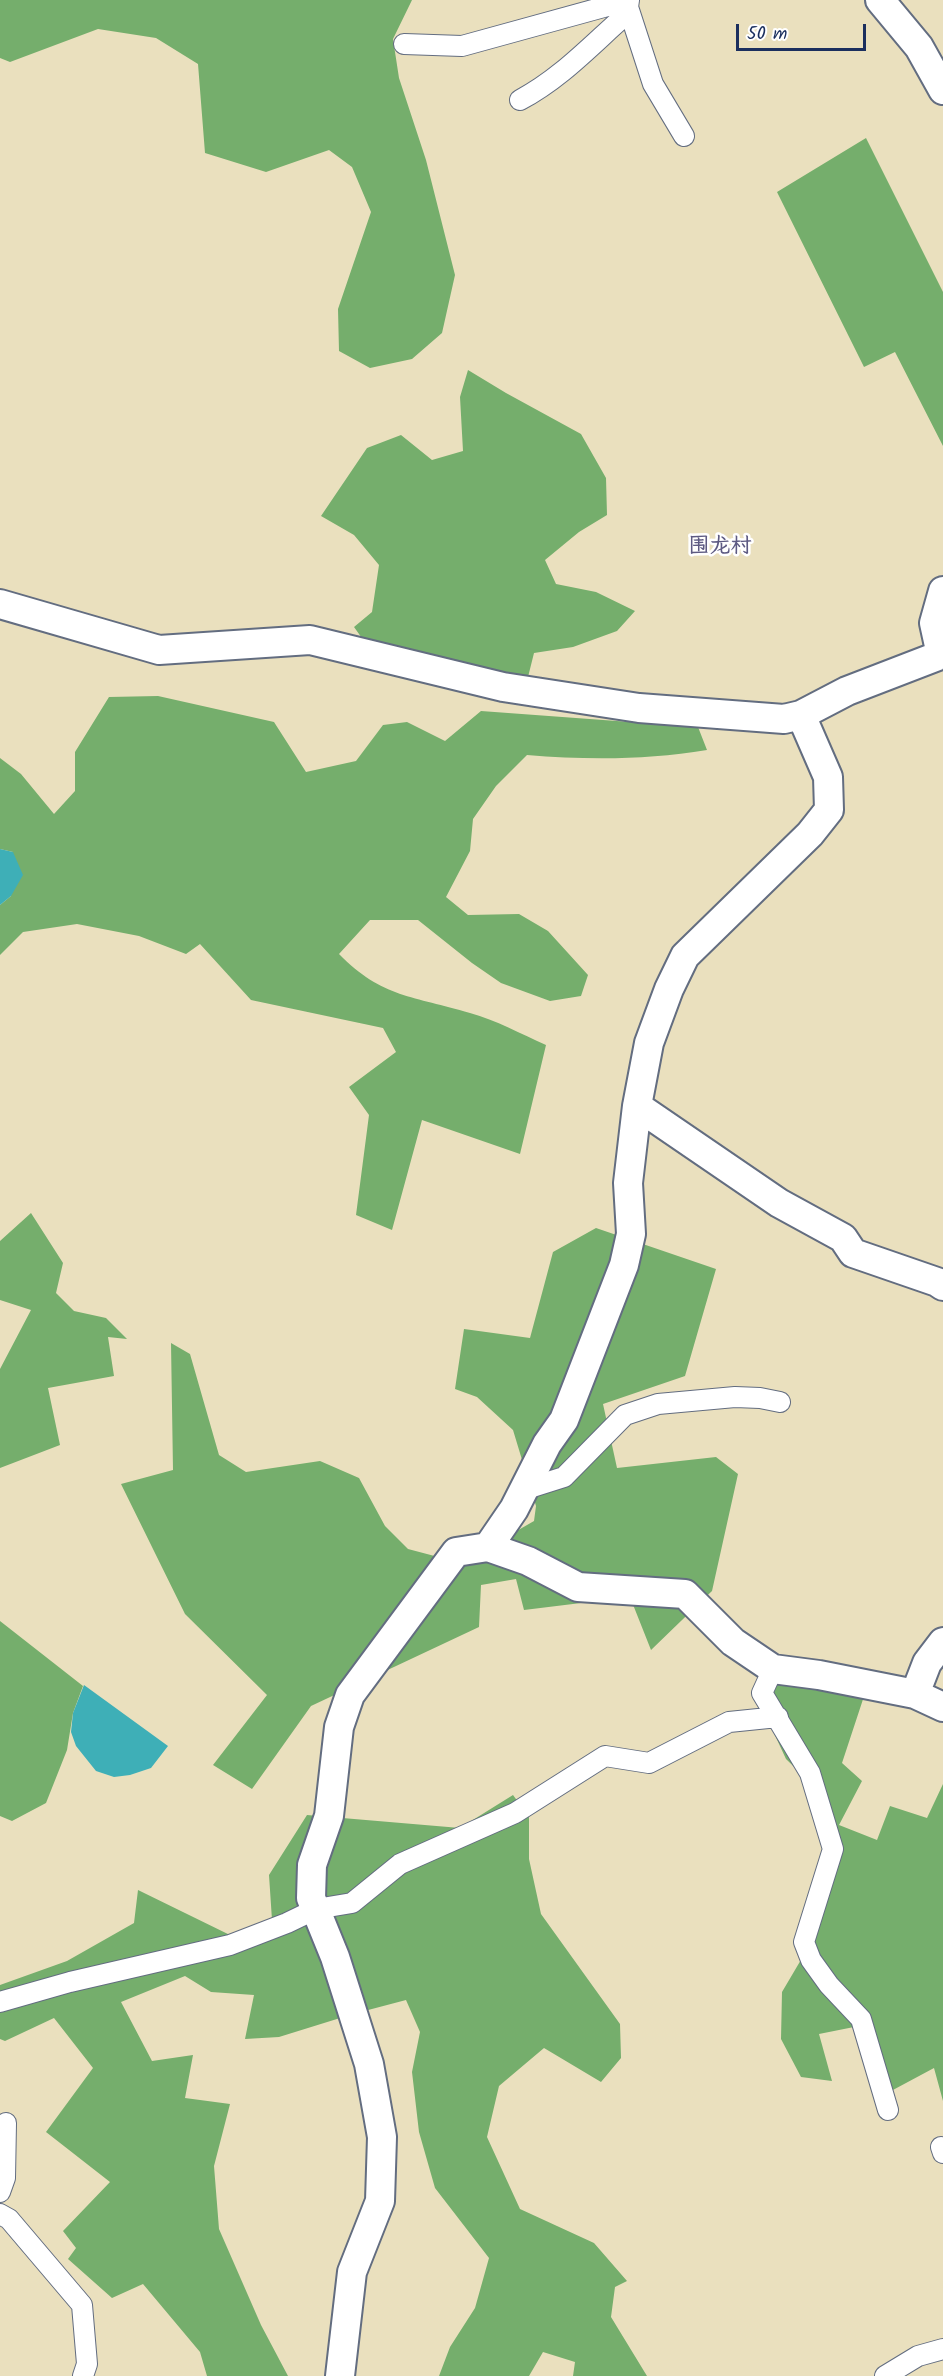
<!DOCTYPE html>
<meta charset="utf-8">
<style>
body{margin:0}
#map{position:relative;width:943px;height:2376px;overflow:hidden;background:#eae0be;font-family:Kalam,sans-serif}
canvas{display:block}
.scale{position:absolute;left:736px;top:24px;width:130px;height:27px;box-sizing:border-box;border:3px solid #1b2f5e;border-top:0;padding-left:8px;font-size:18px;line-height:21px;white-space:nowrap;color:#1b2f5e;-webkit-text-stroke:4px #fff;paint-order:stroke}
</style>
<div id="map">
<canvas width="943" height="2376"></canvas>
<div class="scale">50 m</div>
</div>
<script>
const c = document.querySelector('canvas').getContext('2d');
c.lineJoin = 'round';
function fill(path, color) {
  c.fillStyle = color;
  c.fill(path, 'evenodd');
}
function strokePath(path, color, width, dash) {
  c.strokeStyle = color;
  c.lineWidth = width;
  c.lineCap = dash ? 'butt' : 'round';
  c.setLineDash(dash || []);
  c.stroke(path);
}
function label(font, color, halo, rows, align = 'center') {
  c.font = font + ' Kalam,"LXGW WenKai TC",sans-serif';
  c.lineWidth = 5;
  c.setLineDash([]);
  c.textBaseline = 'middle';
  c.strokeStyle = halo;
  c.fillStyle = color;
  for (const [text, x, y, turn = 0] of rows) {
    c.save();
    c.translate(x, y);
    c.rotate((+turn || 0) * Math.PI / 180);
    c.textAlign = isNaN(turn) ? turn : align;
    if (halo) c.strokeText(text, 0, 0);
    c.fillText(text, 0, 0);
    c.restore();
  }
}
fill(new Path2D(`
 M0,0h412l-19,39 6,39 27,82 29,115 -13,58 -30,26 -42,9 -31,-17 -1,-42 33,-97 -19,-45 -23,-17 -63,22 -61,-19 -7,-89 -42,-26 -58,-9 -88,33 -10,-4z
 M866,138l77,154v154l-48,-94 -31,15 -87,-175z
 M468,370l38,23 75,41 25,44 1,37 -28,17 -34,28 11,24 40,8 39,19 -18,20 -44,16 -39,6 -6,24 -164,-36 -10,-14 18,-15 7,-47 -25,-30 -33,-19 46,-68 34,-13 31,25 31,-9 -3,-54z
 M158,696l116,26 32,50 50,-11 27,-36 24,-3 38,19 36,-30 217,16 9,23c-60,10 -119,10 -180,5l-31,31 -23,33 -3,32 -24,46 22,18 51,-1 29,17 40,44 -7,21 -31,5 -49,-18 -29,-20 -54,-43h-48l-31,34c43,44 75,42 131,59 26,7 51,21 76,32l-26,109 -98,-34 -30,110 -36,-15 13,-100 -20,-28 47,-35 -13,-24 -132,-28 -51,-56 -14,10 -47,-18 -62,-12 -54,8 -23,23v-50l11,-9 2,-44 -13,-3v-91l21,16 33,40 21,-23v-39l34,-55z
 M31,1213l32,50 -7,30 18,18 32,7 21,21 -19,-2 6,39 -66,12 12,57 -60,23v-99l31,-59 -31,-10v-59z
 M596,1228l120,41 -31,107 -82,28 14,64 99,-11 22,17 -26,117 -61,59 -21,-53 -106,13 -8,-31 -35,6 -2,42 -168,79 -59,83 -39,-24 54,-70 -82,-81 -64,-130 52,-14 -2,-127 19,11 29,101 27,17 74,-11 39,17 26,48 23,23 53,14 73,-42 2,-15 -23,-76 -36,-33 -22,-8 9,-60 66,9 23,-86z
 M0,1621l83,65 -10,27 -6,37 -21,53 -34,18 -12,-5z
 M771,1659l101,13 -30,91 20,18 -23,44 38,15 13,-34 37,12 16,-34v317l-9,-33 -56,30 -19,-72 -40,8 13,47 -31,-4 -20,-38 1,-47 23,-39 19,-49v-108l-38,-37 -32,-69z
 M513,1795l16,22v42l12,55 79,110 1,34 -20,24 -57,-34 -45,38 -12,51 33,72 74,34 33,38 -12,6 -4,30 36,59h-74l2,-14 -32,-10 -14,24h-90l11,-29 25,-39 14,-50 -54,-70 -16,-56 -7,-60 8,-40 -14,-32 -53,14 -74,23 -34,2 9,-44 -43,-3 -26,-16 -64,26 31,59 41,-6 -8,43 45,6 -16,62 5,63 42,96 27,51h-81l-7,-24 -57,-68 -31,14 -44,-39 8,-11 -13,-17 47,-49 -64,-50 47,-64 -39,-50 -49,23 -5,-2v-54l67,-24 67,-38 4,-33 96,47 38,-17 -3,-45 38,-60 153,13z`), '#75ae6c');
fill(new Path2D(`
 M0,849l13,3 10,23 -12,21 -11,9z
 M84,1685l84,61 -17,22 -21,7 -16,2 -18,-6 -20,-25 -5,-14 2,-19z`), '#3eafb7');
const street = new Path2D(`
 M629,0l-1,7 25,77 31,52
 M404,44l58,2 149,-41 11,-5
 M520,100c43,-23 73,-57 109,-88
 M523,1490l41,-13 61,-62 33,-11 77,-7 25,1 20,4
 M773,1669l-11,24 48,80 23,76 -29,93 7,18 18,25 32,34 27,91
 M0,2002l70,-20 160,-37 57,-22 29,-14 36,-6 48,-39 115,-51 90,-57 44,7 80,-41 49,-5
 M941,2147l2,6
 M0,2192l5,-14 1,-55
 M0,2214l9,5 73,86 5,59 -4,12
 M885,2376l33,-20 25,-7`);
const secondary = new Path2D(`
 M880,0l39,47 24,43
 M0,604l159,46 151,-10 193,47 136,21 145,11 17,-4 46,-24 96,-37
 M941,655l-7,-32 9,-32
 M637,1106l12,-63 20,-54 16,-33 125,-122 19,-24 -1,-33 -27,-62
 M488,1547l26,-38 33,-65 17,-24 60,-155 7,-31 -3,-51 9,-77 142,97 64,35 10,15 84,29 6,4
 M915,1694l12,-31 16,-21
 M340,2376l12,-104 28,-71 2,-64 -13,-73 -34,-107 -24,-59 1,-33 17,-49 10,-89 11,-32 106,-143 32,-5 40,14 50,26 107,7 48,48 40,27 46,6 96,19 28,13`);
strokePath(street, '#636d80', 22);
strokePath(secondary, '#636d80', 32);
strokePath(street, '#fff', 20);
strokePath(secondary, '#fff', 28);
label('bold 21px', '#5d5a82', '#fff', [
 ["围龙村",720,548]
]);
</script>
